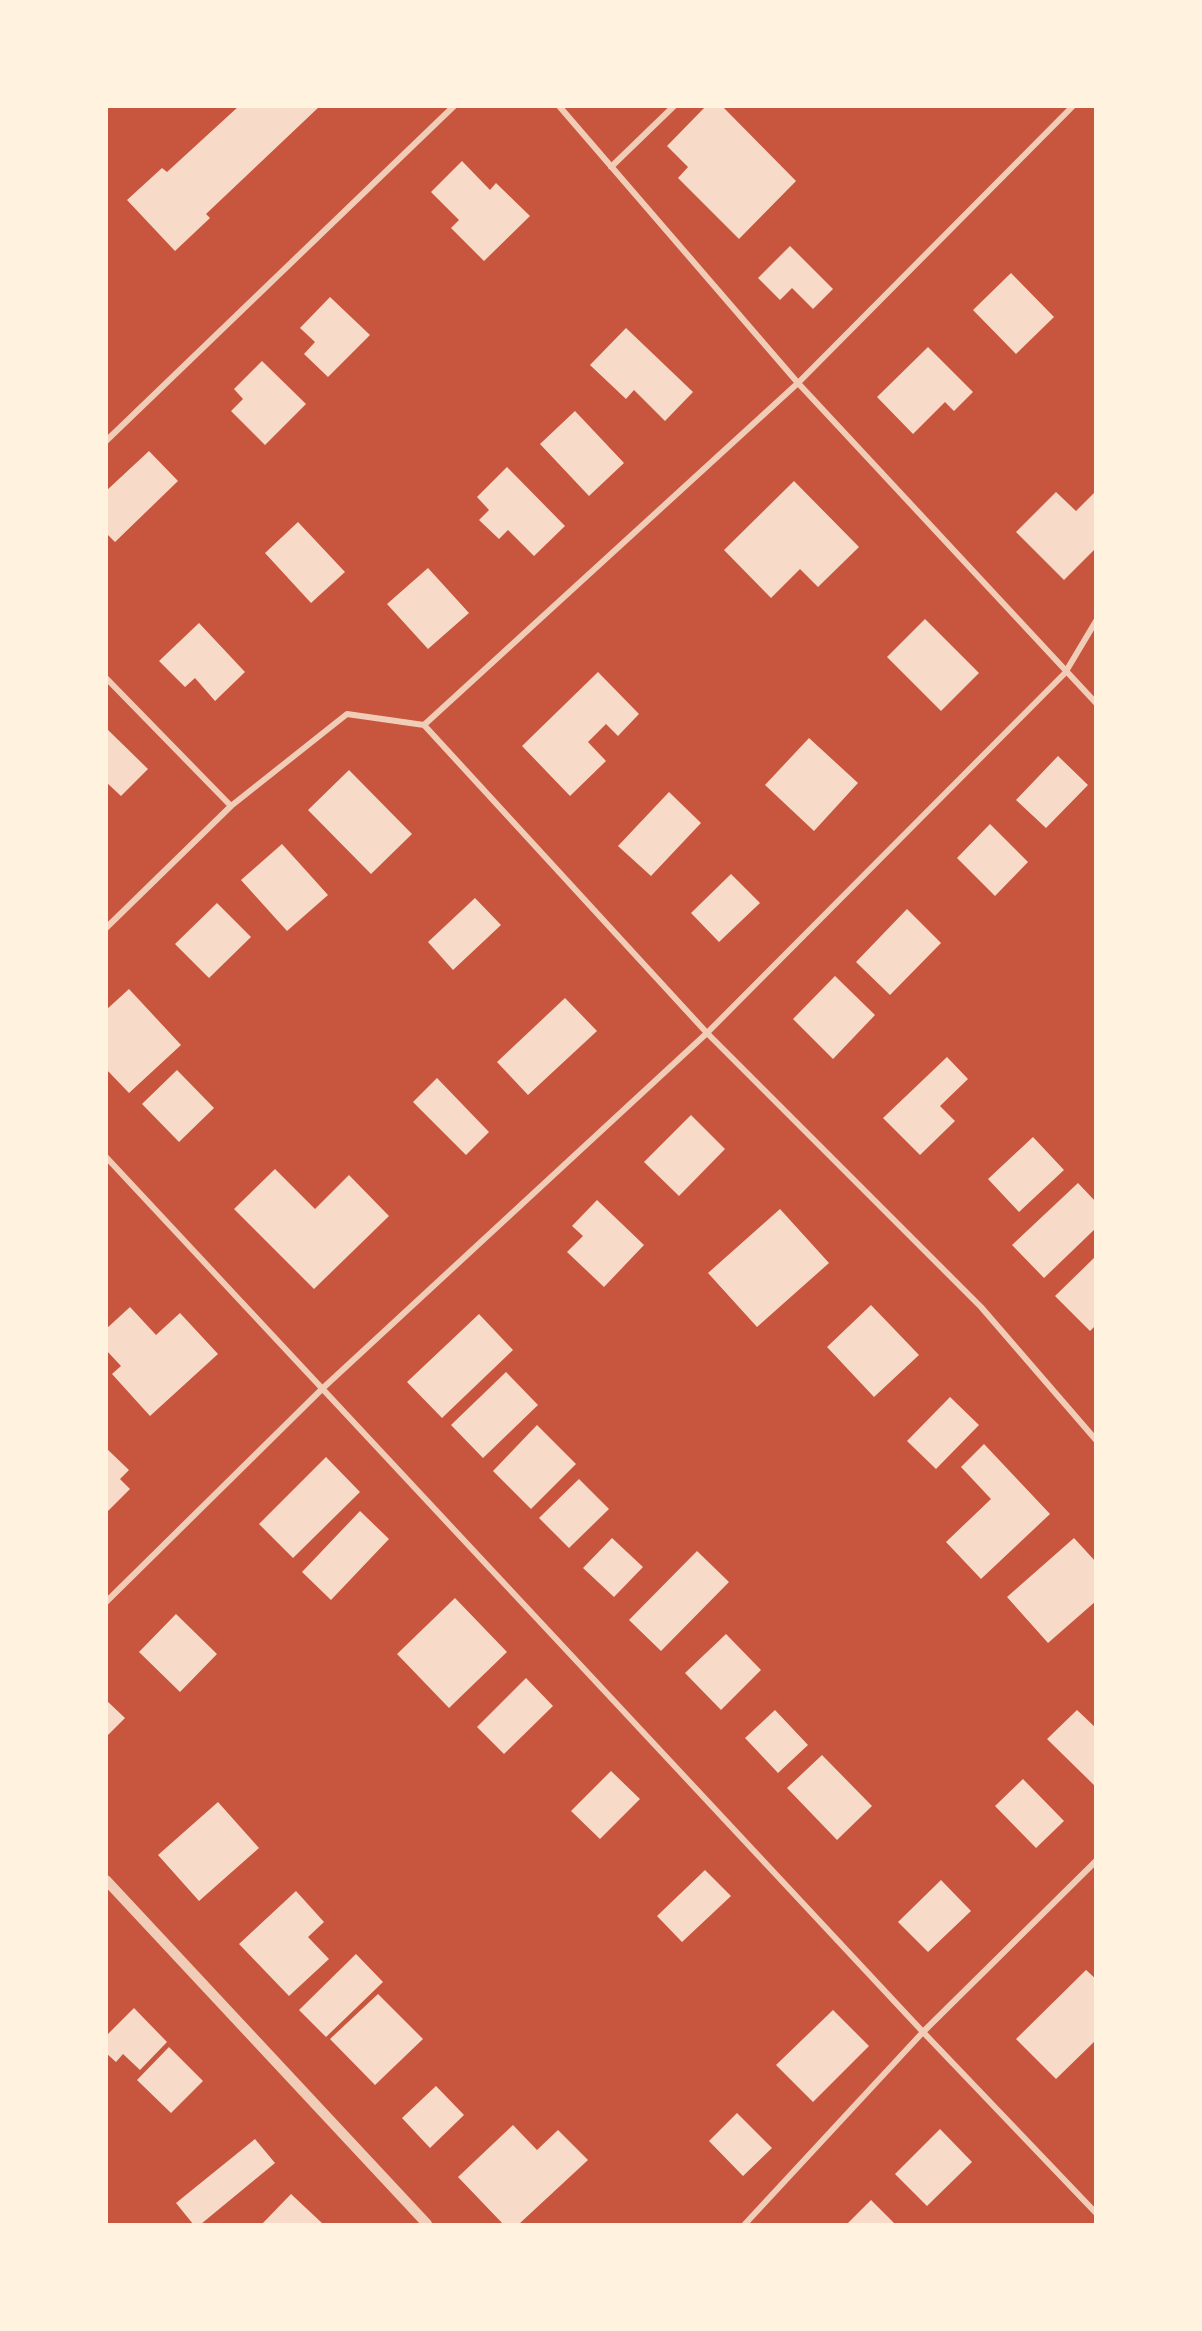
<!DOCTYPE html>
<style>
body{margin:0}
#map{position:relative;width:1202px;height:2331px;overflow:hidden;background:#c8553d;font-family:Barlow,sans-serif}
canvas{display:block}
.frame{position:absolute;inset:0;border:108px solid #fff3e0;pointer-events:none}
</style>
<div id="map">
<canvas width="1202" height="2331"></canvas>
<div class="frame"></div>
</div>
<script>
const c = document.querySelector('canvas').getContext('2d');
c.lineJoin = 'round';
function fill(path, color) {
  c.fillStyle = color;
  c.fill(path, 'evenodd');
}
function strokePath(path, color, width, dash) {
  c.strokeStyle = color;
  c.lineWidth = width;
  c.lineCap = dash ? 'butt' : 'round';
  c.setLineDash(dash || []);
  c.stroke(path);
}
fill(new Path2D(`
 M239,106h81l-114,108 4,4 -35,33 -48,-51 35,-32 5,4z
 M706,106h16l74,75 -57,58 -61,-61 10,-11 -21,-21z
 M462,161l28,29 6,-7 34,33 -46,45 -33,-33 8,-8 -28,-28z
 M790,246l43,43 -20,20 -21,-21 -12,12 -22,-22z
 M1011,273l43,44 -38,37 -43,-44z
 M330,297l40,38 -42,42 -24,-23 11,-12 -15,-14z
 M626,328l67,64 -28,29 -31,-31 -8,9 -36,-34z
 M928,347l45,45 -19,19 -9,-9 -32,32 -36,-37z
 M262,361l44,43 -41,41 -34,-34 12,-12 -9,-10z
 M575,411l49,52 -35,33 -49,-52z
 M149,451l29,30 -63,61 -9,-9v-42z
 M507,467l58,59 -31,30 -26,-26 -9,9 -20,-19 10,-10 -12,-13z
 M794,481l65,66 -41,40 -18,-18 -29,29 -47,-48z
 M1056,492l20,19 18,-18 2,2v53l-32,32 -48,-48z
 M298,522l47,50 -34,31 -46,-50z
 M428,568l41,45 -41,36 -41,-45z
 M925,619l54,54 -38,38 -54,-54z
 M199,623l46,49 -30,29 -20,-23 -10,9 -26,-26z
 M598,672l41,42 -21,22 -12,-12 -18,18 18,19 -36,35 -48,-50z
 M106,728l42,41 -27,27 -15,-14z
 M809,738l49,45 -44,48 -49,-46z
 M1058,756l30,29 -42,43 -30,-28z
 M349,770l63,64 -41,40 -63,-64z
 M669,792l32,31 -50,53 -33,-30z
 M990,824l38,38 -33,34 -38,-38z
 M282,844l46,51 -41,36 -46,-51z
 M731,874l29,29 -41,39 -28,-29z
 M475,898l26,27 -48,45 -25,-28z
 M217,903l34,34 -42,41 -34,-34z
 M907,909l34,34 -51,52 -34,-33z
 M835,976l40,39 -42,44 -40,-40z
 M129,989l52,56 -52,48 -23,-24v-59z
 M565,998l32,33 -69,64 -31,-33z
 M947,1057l21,22 -28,27 15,15 -35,34 -37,-37z
 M177,1070l37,38 -35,34 -37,-38z
 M437,1078l52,54 -23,23 -53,-53z
 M691,1115l34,34 -46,47 -35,-34z
 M1033,1137l31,33 -45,42 -31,-33z
 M275,1169l40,40 34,-34 40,41 -75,73 -80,-80z
 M1078,1183l18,19v26l-52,50 -32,-33z
 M597,1200l47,45 -40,42 -37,-35 16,-16 -11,-10z
 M780,1209l49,54 -72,64 -49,-54z
 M1096,1256v69l-6,6 -35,-35z
 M871,1305l48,50 -45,42 -47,-50z
 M130,1307l26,28 24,-22 38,41 -68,62 -38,-42 9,-8 -15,-16v-21z
 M479,1314l34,36 -71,68 -35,-36z
 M506,1372l32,33 -55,53 -32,-33z
 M950,1397l29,28 -43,44 -29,-28z
 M537,1425l39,39 -45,45 -38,-38z
 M984,1444l66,70 -69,65 -35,-37 45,-43 -30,-32z
 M106,1448l23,22 -9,9 10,10 -24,24z
 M326,1457l34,35 -67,66 -34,-34z
 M579,1479l30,30 -40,39 -30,-30z
 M360,1511l29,28 -58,61 -29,-28z
 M612,1538l31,29 -29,30 -31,-29z
 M1074,1538l22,24v39l-48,42 -41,-46z
 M697,1551l32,31 -68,69 -32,-31z
 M455,1598l52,54 -58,56 -52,-54z
 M176,1614l41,40 -37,38 -41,-40z
 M726,1634l35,36 -40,40 -36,-37z
 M526,1678l27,28 -49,48 -27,-27z
 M106,1700l19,18 -19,19z
 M775,1710l33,35 -30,28 -33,-35z
 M1077,1710l19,18v59l-49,-48z
 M822,1755l50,51 -35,34 -50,-52z
 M611,1771l29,28 -40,40 -29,-28z
 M1023,1779l41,42 -28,27 -41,-42z
 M218,1802l41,46 -60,53 -41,-46z
 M705,1870l26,26 -49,46 -25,-26z
 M941,1880l30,31 -43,41 -30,-30z
 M296,1891l28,31 -16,15 21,22 -40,37 -50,-52z
 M356,1954l27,28 -57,55 -27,-27z
 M1086,1970l10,9v61l-40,39 -40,-40z
 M378,1994l45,45 -48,46 -45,-46z
 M134,2008l33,34 -27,28 -17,-16 -7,8 -10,-9v-17z
 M833,2010l36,36 -56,56 -37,-37z
 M169,2047l34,34 -32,32 -34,-33z
 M436,2086l28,29 -34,33 -28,-30z
 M737,2113l35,35 -29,28 -34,-35z
 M513,2125l24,25 21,-20 30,30 -69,64h-16l-45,-47z
 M940,2129l32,33 -45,44 -32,-32z
 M255,2139l20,24 -74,61h-8l-17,-21z
 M291,2194l32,30h-61z
 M871,2200l24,24h-48z`), '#f7dbc8');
strokePath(new Path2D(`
 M559,106l239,277 298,320
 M611,167l63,-61
 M106,441l348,-335
 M106,678l125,128
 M424,725l283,308 274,274 115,133
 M106,928l125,-122 116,-92 77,11 374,-342 275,-277
 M106,1157l817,875 173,181
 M106,1602l217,-214 384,-355 358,-360 31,-52
 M745,2224l178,-192 173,-171`), '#f1ccb7', 6);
strokePath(new Path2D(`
 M106,1880l321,344`), '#f1ccb7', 10);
</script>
